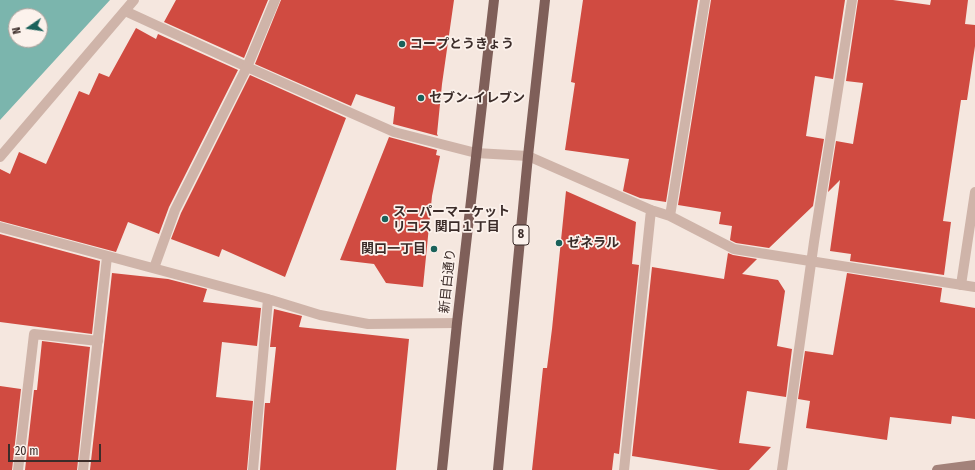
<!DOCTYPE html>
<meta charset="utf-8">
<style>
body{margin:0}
#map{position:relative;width:975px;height:470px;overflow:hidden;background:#f5e7df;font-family:"Fira Sans Condensed",sans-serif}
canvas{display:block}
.north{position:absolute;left:8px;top:8px;width:40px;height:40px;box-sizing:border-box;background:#fcf2ec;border:1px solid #afa39e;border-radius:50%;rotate:257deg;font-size:11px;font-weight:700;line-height:16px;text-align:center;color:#3b2c29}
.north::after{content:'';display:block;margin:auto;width:14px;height:18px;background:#1a615a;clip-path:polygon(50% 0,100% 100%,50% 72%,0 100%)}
.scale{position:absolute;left:8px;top:444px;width:93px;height:18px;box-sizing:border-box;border:2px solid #3b2c29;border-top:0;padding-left:5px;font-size:12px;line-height:14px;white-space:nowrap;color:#3b2c29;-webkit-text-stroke:3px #fcf2ec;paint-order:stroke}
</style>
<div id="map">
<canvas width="975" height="470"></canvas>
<div class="north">N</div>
<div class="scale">20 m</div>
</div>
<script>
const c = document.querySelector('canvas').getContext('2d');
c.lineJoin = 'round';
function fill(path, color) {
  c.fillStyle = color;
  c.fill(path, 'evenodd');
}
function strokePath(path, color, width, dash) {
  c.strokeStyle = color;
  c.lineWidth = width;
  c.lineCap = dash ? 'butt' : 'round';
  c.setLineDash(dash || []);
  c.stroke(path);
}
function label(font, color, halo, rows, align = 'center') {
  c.font = font + ' "Fira Sans Condensed","Noto Sans JP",sans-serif';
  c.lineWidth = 3.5;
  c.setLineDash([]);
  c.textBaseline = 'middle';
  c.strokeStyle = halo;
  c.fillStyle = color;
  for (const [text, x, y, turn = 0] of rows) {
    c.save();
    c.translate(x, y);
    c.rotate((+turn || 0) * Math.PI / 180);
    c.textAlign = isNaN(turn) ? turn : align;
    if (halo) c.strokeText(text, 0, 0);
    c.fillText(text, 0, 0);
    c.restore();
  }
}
fill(new Path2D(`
 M0,0h110l-110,120zM16,16h24v24h-24z`), '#7bb5ad');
fill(new Path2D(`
 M176,0h92l-24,58 -80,-36z
 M281,0h173l-12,84 -5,50 1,2 -45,-12 2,-17 -39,-13 -5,12 -96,-42z
 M583,0h115l-32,202 -26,-4 -17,-7 6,-32 -64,-9 10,-67 -4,-1z
 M711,0h134l-12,79 -18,-3 -9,60 18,3 -11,67 -44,42 -33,-5 -6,-3 2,-14 -13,-2 2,-12 -43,-7z
 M858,0h35l37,5 1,-5h37l-3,24 10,1v21l-8,54h-6l-18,121 8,1 -7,53 -94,-14 1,-7 -21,-3 10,-71 -12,12 8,-51 17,3 10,-61 -17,-2z
 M136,28l20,11 2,-5 80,36 -69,137 -10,27 -31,-12 -12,30 -116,-31v-52l10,5 9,-22 27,12 33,-73 10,4 10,-22 10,4z
 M250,75l96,43 -61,159 -63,-28 -3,8 -48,-18 10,-26z
 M389,137l48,13 -1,5 4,1 -8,40 -9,91 -37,-4 -12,-19 -34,-4z
 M566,191l70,31 -4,42 7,1 -20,189 -5,-1 -2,17h-80l11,-102h4l5,-39z
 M0,234l100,27 -8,73 -92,-12z
 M728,253l5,2 24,4 -15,15 36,6 7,11 -8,55 15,3 -6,48 -39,-6 -8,52 32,4 -22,23h-30l-87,-14 20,-189 72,12z
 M112,273l56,6 39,10 -4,13 58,6 -4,38 -35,-4 -6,55 37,4 -6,69h-157z
 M847,273l95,15 -2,14 35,6v111l-23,-3 -1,8 -61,-7 -3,23 -81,-12 4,-27 -12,-2 7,-48 28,4z
 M274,309l28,7 -3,11 110,12 -13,131h-136l5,-67h5l6,-56h-6z
 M42,341l48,6 -13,123h-52l9,-80h3z
 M0,386l21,3 -9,81h-12z`), '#d04b41');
strokePath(new Path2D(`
 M125,11l122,56
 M961,285l14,-93
 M18,470l16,-136 64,7`), '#cfb4a9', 10);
strokePath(new Path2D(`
 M247,67l147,65 82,21 52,3 123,54 19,6 64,33 241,38
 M0,157l134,-157
 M670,216l35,-216
 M0,227l268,72 52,16 48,9 89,-1
 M154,268l21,-58 72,-143 28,-67
 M83,470l24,-213
 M253,470l15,-171
 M624,470l27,-260
 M782,470l32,-228 38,-242`), '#cfb4a9', 10);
strokePath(new Path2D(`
 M937,470l38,-5`), '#a3827a', 10);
strokePath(new Path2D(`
 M442,470l15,-147 37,-323
 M498,470l30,-314 17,-156`), '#7f5f59', 10);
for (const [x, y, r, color] of [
 [402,44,4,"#1a615a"],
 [421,98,4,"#1a615a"],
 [385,219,4,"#1a615a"],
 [559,243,4,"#1a615a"],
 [434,249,4,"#1a615a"]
]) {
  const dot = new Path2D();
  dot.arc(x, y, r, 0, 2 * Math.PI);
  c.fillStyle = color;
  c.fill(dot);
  strokePath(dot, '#fcf2ec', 1.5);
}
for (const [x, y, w] of [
 [521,235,16]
]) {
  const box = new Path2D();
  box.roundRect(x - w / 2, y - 10, w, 20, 3);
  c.fillStyle = '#fcf2ec';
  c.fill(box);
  strokePath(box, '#3b2c29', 1);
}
label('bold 12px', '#3b2c29', null, [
 ["8",521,235]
]);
label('bold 13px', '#3b2c29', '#fcf2ec', [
 ["コープとうきょう",410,44],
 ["セブン-イレブン",429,98],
 ["スーパーマーケット",393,212],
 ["リコス 関口１丁目",393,227],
 ["ゼネラル",567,243],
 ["関口一丁目",426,249,"right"]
], 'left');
label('13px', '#3b2c29', '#fcf2ec', [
 ["新目白通り",448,281,-84]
]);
</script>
